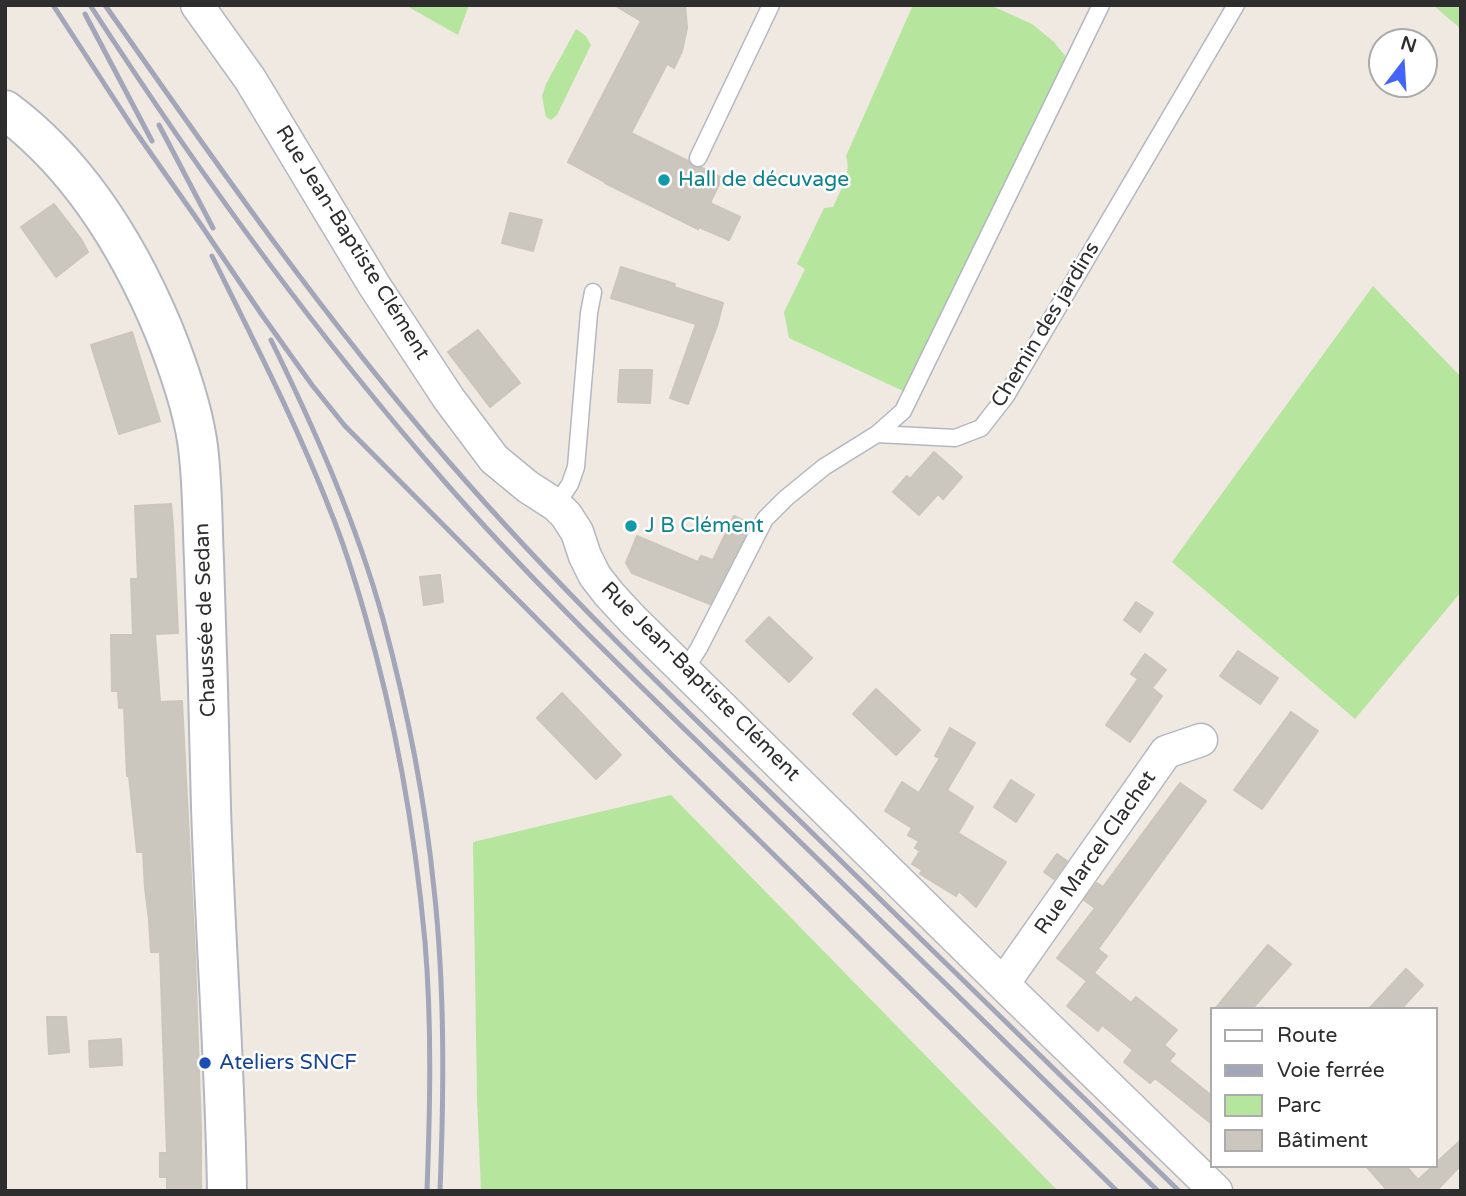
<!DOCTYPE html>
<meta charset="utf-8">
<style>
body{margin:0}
#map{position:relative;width:1466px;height:1196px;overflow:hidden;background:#efe9e1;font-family:"Varela Round",sans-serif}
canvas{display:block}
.frame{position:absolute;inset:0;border:7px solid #2e2e2e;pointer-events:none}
.legend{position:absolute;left:1210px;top:1007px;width:228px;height:161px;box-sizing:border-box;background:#fff;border:2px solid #ababab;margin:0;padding:9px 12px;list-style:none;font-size:21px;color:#2e2e2e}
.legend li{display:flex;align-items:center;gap:14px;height:35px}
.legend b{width:35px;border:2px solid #ababab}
.north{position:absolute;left:1368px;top:28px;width:70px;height:70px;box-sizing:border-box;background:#fff;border:2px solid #ababab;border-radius:50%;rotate:17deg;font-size:19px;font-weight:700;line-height:28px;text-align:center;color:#2e2e2e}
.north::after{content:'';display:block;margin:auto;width:24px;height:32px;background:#4264fb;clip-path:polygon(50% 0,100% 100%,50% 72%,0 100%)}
</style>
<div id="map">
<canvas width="1466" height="1196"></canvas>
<div class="frame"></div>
<ul class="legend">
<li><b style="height:9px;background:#fff"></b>Route</li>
<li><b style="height:9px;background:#a3a6b8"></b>Voie ferrée</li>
<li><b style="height:19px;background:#b6e59e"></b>Parc</li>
<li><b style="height:19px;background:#cbc7bf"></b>Bâtiment</li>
</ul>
<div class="north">N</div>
</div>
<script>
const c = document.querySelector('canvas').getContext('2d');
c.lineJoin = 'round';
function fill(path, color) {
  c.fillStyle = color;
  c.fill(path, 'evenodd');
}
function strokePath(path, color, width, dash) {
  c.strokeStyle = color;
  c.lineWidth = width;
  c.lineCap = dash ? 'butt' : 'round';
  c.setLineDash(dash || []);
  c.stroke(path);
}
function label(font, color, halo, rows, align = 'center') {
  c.font = font + ' "Varela Round",sans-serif';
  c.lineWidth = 5;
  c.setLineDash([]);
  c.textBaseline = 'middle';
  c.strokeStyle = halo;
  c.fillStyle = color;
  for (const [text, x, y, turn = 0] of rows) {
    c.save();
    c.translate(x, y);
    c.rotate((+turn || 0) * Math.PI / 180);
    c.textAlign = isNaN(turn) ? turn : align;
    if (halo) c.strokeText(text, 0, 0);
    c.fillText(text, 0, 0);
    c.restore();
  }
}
fill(new Path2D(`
 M405,5h64l-11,30z
 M913,5h77l42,19 22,18 13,16 -164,333 -114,-53 -5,-26 21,-43 -8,-5 27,-56 9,-1c7,-16 19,-33 13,-51z
 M1433,5h28v24z
 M576,29l10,7 5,9 -34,70 -6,5 -5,-3 -4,-21 4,-12z
 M1373,286l88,91v215l-106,127 -183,-157z
 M671,795l387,396h-577l-4,-93 -4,-256z`), '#b6e59e');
const building = new Path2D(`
 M614,5h71l2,23 -5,23 -8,17 -7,-4 -36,69 57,28 5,6 9,1 20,10 -12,25 30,14 -11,23 -30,-13 -1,2 -93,-46v-1l-37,-20 73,-141z
 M54,204l27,35 7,13 -32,25 -35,-50z
 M510,213l32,7 -9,31 -31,-8z
 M621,267l54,17 -1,3 49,16 -6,23 -29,78 -18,-6 26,-74 -85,-26z
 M478,330l42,53 -30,24 -42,-55z
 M132,332l28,89 -41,13 -28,-89z
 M620,370h32l-2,33 -32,-1z
 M934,452l28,25 -19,22 -5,-5 -19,21 -26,-23 14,-16 3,3z
 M171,504l2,22 5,107 -23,1 5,68 22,-1 13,254 6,175v61h-34v-14h-7v-24h7l-7,-201h-9l-2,-32 -4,-32 -2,-36h-6l-8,-76h-2l-3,-68h-5l-1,-17h-6l-1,-56h22l-2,-56h7l-3,-73z
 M734,516l17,8 -41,80 -78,-31 -6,-10 11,-27 61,26 3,-6 12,4z
 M440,575l3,27 -19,3 -4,-28z
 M1136,602l17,11 -13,19 -16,-12z
 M769,617l43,41 -23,24 -43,-41z
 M1238,651l40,27 -18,26 -40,-28z
 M1145,654l21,16 -14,18 10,8 -32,46 -24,-17 32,-46 -7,-5z
 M876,689l44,41 -24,25 -43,-41z
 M562,693l59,62 -25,24 -59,-61z
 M1291,712l27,19 -56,78 -28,-19z
 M950,728l25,15 -28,47 26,17 -15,26 48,29 -30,45 -17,-16 -3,5 -36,-22 2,-4 -10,-6 8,-13 -5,-3 4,-7 -11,-6 4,-7 -27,-17 17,-29 17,11 21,-35 -5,-2z
 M1011,780l23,15 -18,27 -22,-15z
 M1180,783l26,18 -108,148 9,7 -13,17 37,30 5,-6 41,33 -13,15 11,9 -6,7 43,35v28l-57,-46 -5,5 -26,-21 9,-12 -31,-25 -4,6 -31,-25 20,-25 -30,-23 38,-50 -11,-8 13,-17 6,4z
 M1057,854l10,7 -13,18 -10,-7z
 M1268,945l23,19 -39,45h-37z
 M1406,969l17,16 -22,24h-32z
 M47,1017h19l3,35 -20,2z
 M121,1039l1,26 -32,2 -1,-26z
 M1461,1140v25l-25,26h-48l-22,-25h40l12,14 15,-14h3v-3z`);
fill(building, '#cbc7bf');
strokePath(building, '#cbc5ba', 2);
const service = new Path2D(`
 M698,158l73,-153
 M877,434l26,-23 198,-406
 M556,505l14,-21 6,-17 13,-154 4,-21
 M685,670l14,-22 66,-129 21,-21 38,-31 53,-33 78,4 26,-10 25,-32 230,-391`);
const minor = new Path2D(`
 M197,5l53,74 124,206 75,114 45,60 34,28 28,18 10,10 11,17 8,24 10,20 14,18 24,26 370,364 213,207
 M1003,984l163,-232 35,-12`);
const secondary = new Path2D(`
 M5,110c74,55 124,137 159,221 14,35 27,71 33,109 6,39 5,81 7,120 3,82 5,165 7,247 4,128 14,256 16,384`);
strokePath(service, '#b4b7c1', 19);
strokePath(minor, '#b4b7c1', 35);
strokePath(secondary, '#b4b7c1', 42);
strokePath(service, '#fff', 16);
strokePath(minor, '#fff', 32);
strokePath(secondary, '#fff', 38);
strokePath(new Path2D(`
 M53,5l80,123 66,94 63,93 50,70 33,41 324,326 448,439
 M90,5c108,167 224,327 355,477 95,109 201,209 304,310 137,133 273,266 409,399
 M105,5c110,157 219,313 344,457 109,126 230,242 349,357 127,124 254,248 381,372
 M85,14l67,127
 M159,125l54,103
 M212,256c41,83 84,167 118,254 14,34 25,70 35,105 31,107 50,217 60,327 7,83 5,166 2,249
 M271,340c44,90 85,182 112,279 24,89 42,179 51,270 11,100 10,202 6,302`), '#a3a6b8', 5);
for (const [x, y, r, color] of [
 [664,180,7,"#0f9aa8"],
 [631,526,7,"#0f9aa8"],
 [205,1063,7,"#1a4fb4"]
]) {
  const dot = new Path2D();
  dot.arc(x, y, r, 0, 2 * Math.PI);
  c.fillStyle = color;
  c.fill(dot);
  strokePath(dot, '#fff', 2.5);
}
label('21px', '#0d838f', '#fff', [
 ["Hall de décuvage",678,180],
 ["J B Clément",645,526]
], 'left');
label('21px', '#2e2e2e', '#fff', [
 ["Rue Jean-Baptiste Clément",352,243,58],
 ["Chemin des jardins",1046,325,-59],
 ["Chaussée de Sedan",206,620,-92],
 ["Rue Jean-Baptiste Clément",700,682,45],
 ["Rue Marcel Clachet",1096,853,-55]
]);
label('21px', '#164399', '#fff', [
 ["Ateliers SNCF",219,1063]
], 'left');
</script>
